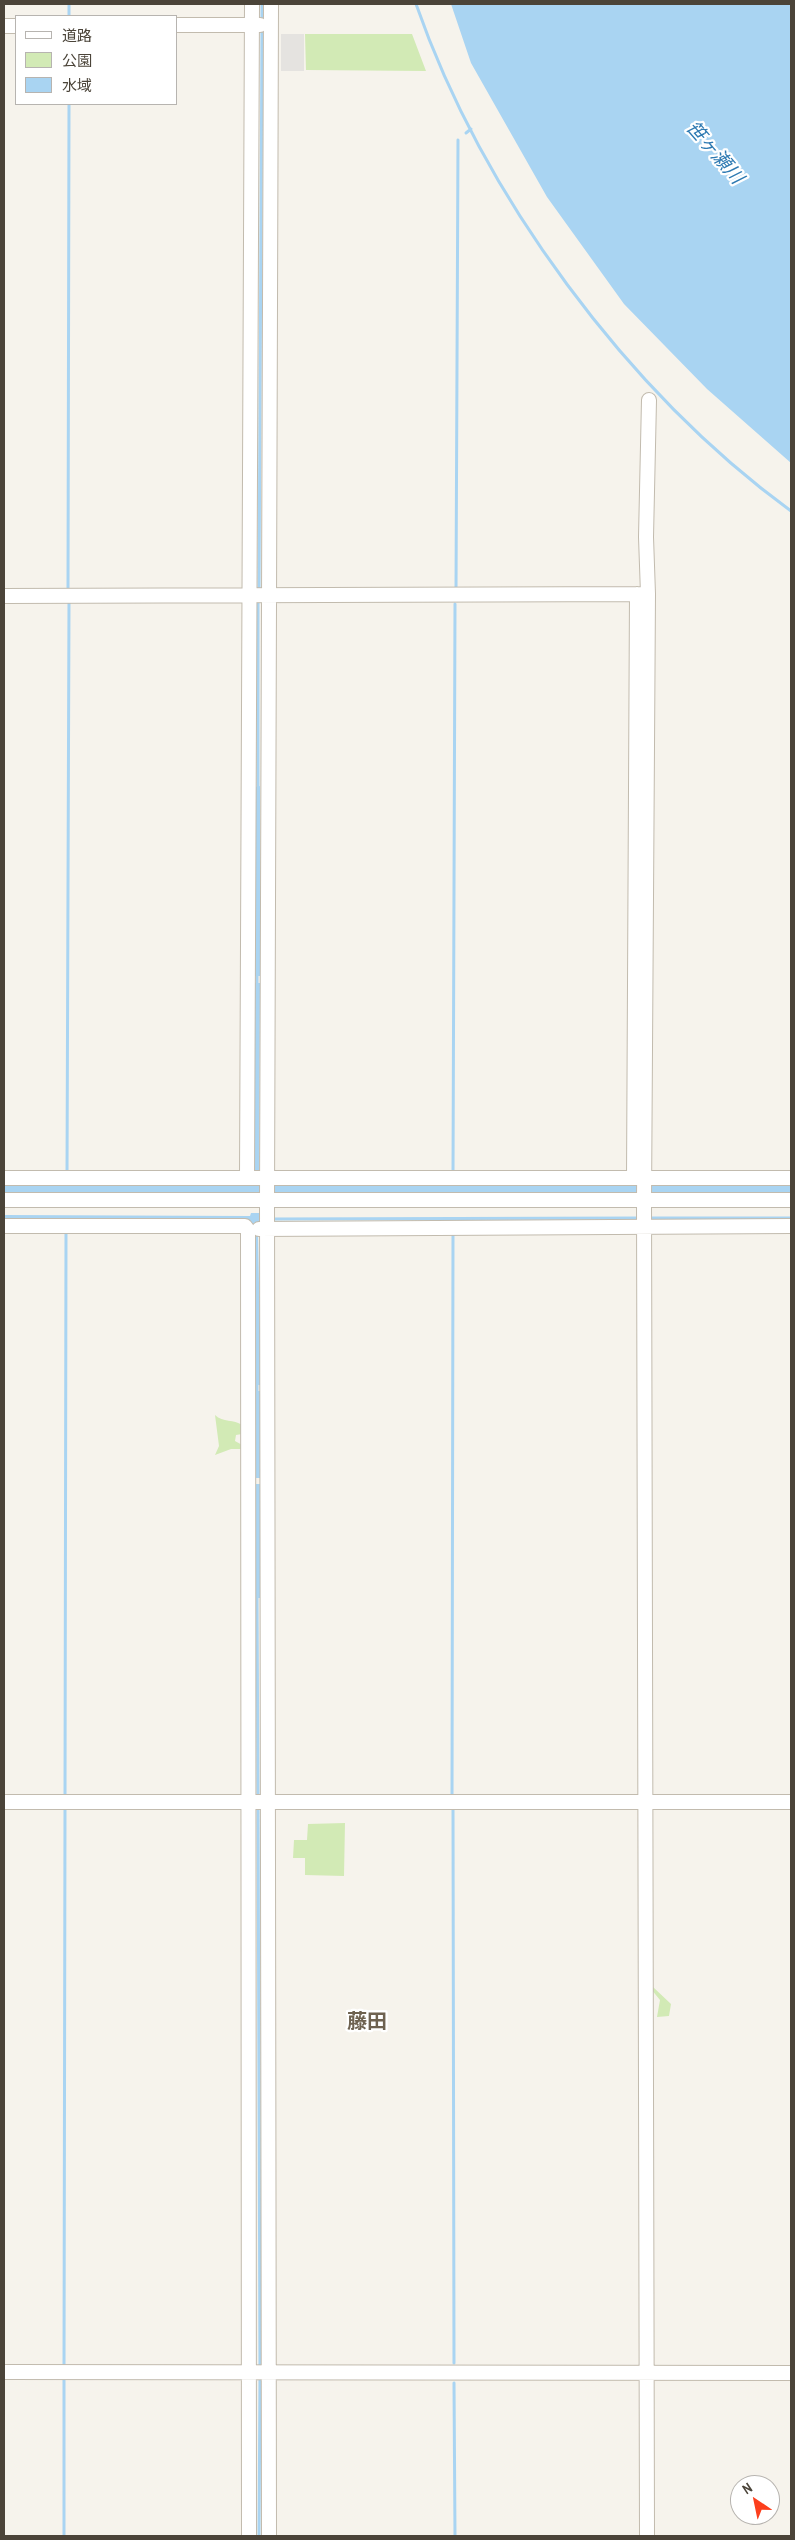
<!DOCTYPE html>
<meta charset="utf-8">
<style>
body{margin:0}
#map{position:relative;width:795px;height:2540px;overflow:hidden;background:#f6f3ec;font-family:"Archivo Narrow","Noto Sans JP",sans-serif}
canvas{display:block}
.frame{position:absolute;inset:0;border:5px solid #4b4439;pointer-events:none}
.legend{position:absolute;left:15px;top:15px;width:162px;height:90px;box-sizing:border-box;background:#fff;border:1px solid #b7b4b0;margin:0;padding:6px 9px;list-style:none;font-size:15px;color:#4b4439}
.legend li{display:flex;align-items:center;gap:10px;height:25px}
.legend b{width:25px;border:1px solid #b7b4b0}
.north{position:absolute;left:730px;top:2475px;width:50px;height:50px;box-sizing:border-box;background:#fff;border:1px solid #b7b4b0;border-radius:50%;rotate:326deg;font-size:14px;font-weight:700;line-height:20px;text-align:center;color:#4b4439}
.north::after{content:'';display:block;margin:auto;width:18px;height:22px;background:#fc3f1d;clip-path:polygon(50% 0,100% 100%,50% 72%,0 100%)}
</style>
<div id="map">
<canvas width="795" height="2540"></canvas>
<div class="frame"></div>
<ul class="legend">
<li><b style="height:6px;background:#fff"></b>道路</li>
<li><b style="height:14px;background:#d2eab5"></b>公園</li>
<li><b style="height:14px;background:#a9d4f2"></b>水域</li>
</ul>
<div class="north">N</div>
</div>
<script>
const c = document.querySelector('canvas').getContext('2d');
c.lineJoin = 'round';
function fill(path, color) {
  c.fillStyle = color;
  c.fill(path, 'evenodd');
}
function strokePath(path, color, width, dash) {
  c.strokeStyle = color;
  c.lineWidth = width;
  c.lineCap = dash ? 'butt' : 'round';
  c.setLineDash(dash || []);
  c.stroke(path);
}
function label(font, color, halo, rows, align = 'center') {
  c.font = font + ' "Archivo Narrow","Noto Sans JP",sans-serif';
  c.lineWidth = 4.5;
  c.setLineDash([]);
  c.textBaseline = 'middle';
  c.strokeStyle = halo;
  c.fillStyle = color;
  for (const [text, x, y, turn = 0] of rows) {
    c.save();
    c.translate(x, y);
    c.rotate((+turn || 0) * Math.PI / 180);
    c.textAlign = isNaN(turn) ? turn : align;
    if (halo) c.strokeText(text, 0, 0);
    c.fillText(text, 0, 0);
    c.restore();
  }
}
fill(new Path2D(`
 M305,34h107l14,37 -120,-1z
 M215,1415c8,8 19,4 27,10v9l-6,1 -1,6 9,5v3h-13l-16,6 4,-9z
 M345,1823l-1,53 -39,-1v-17h-12l1,-18h13l1,-16z
 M650,1977l3,10 18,17 -2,12 -12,1 3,-17 -9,-11z`), '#d2eab5');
fill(new Path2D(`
 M281,34h23v37h-23z`), '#e5e3e0');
fill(new Path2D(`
 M451,4h340v459l-84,-74 -83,-85 -77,-107 -76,-134z
 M260,786v190h-6l2,-189z
 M254,983h6l-1,189h-5z
 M4,1182l255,3 1,5 -2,2h-254z
 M251,1213h9l-1,13 -255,-6v-5l246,1z
 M253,1233h5l3,152h-5z
 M256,1391h6l-1,87h-5z
 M256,1484h5v114h-5z`), '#a9d4f2');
strokePath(new Path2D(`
 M262,4v18
 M416,4c67,192 211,387 375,507
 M69,16v-12
 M466,133l5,-4
 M68,589l1,-485
 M456,590l2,-450
 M259,592l3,-563
 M258,790v-191
 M257,987v-14
 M453,1173l2,-569
 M67,1174l2,-573
 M647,1218h144
 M272,1219l369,-1
 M257,1382v14
 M257,1594l1,204
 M65,1798l1,-567
 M452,1798l1,-567
 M258,1807l2,561
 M453,1807l1,556
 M64,2368l1,-561
 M64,2379v157
 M454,2383l1,153
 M259,2536l1,-159`), '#a9d4f2', 3);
strokePath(new Path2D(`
 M260,1188h531`), '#a9d4f2', 11);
const minor = new Path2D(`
 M176,25h84
 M4,26h12
 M4,596l644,-2
 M4,1178h787
 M247,1178l5,-1174
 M634,1178l3,-584
 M4,1200h787
 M4,1226h241l3,4 1,1306
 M259,1229l532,-3
 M4,1802h787
 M4,2372l787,1
 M269,2536l-2,-1336 4,-1196
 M647,2536l-3,-1336 4,-606 -2,-57 3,-137`);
strokePath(minor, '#c2bbae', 16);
strokePath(minor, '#fff', 14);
label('italic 19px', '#2e7ab2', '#fff', [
 ["笹ヶ瀬川",714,153,49]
]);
label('bold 20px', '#6e6250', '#fff', [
 ["藤田",367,2023]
]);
</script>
